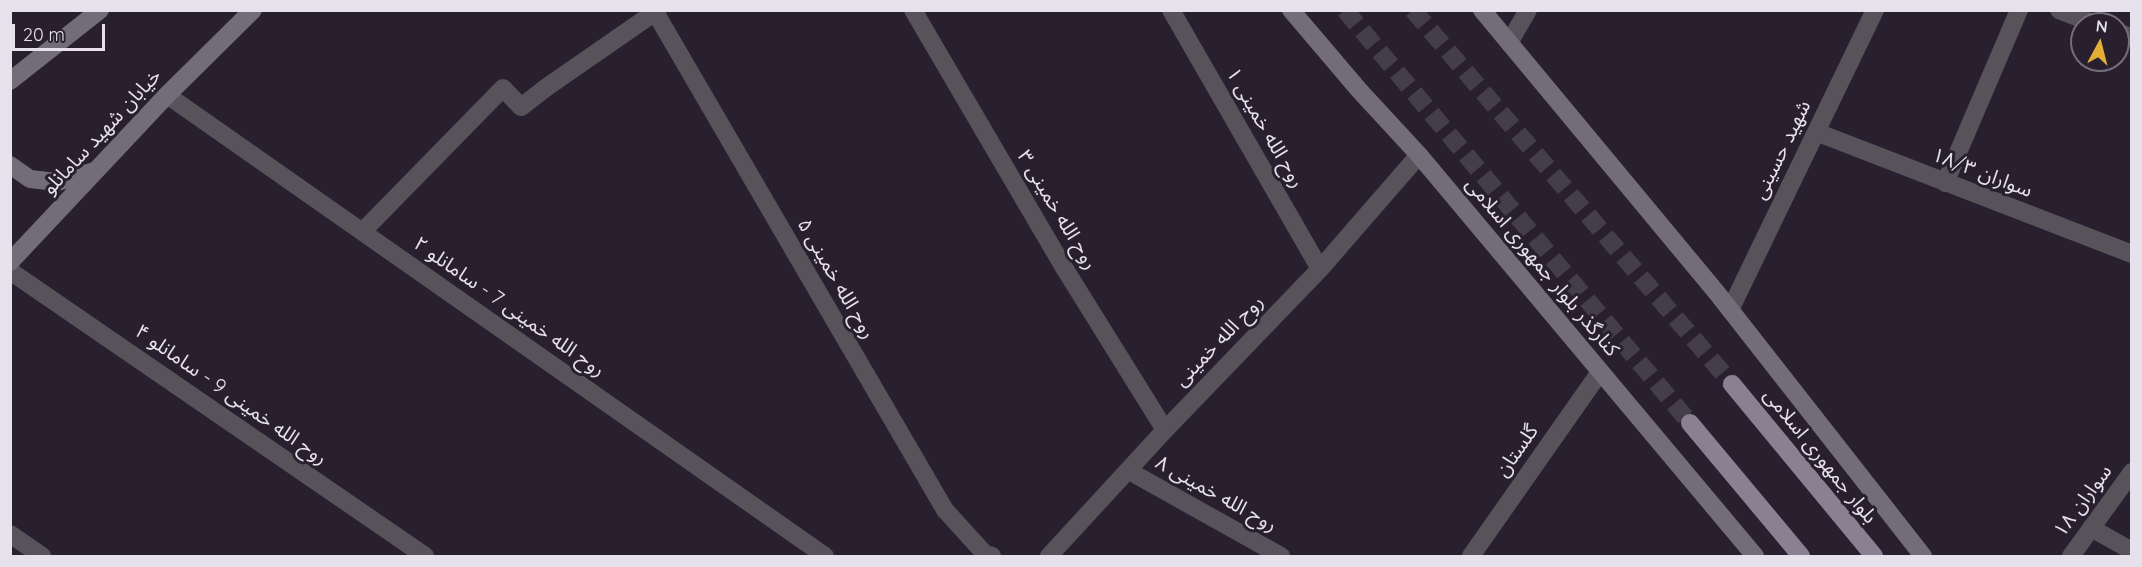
<!DOCTYPE html>
<meta charset="utf-8">
<style>
body{margin:0}
#map{position:relative;width:2142px;height:567px;overflow:hidden;background:#28202f;font-family:Quicksand,sans-serif}
canvas{display:block}
.frame{position:absolute;inset:0;border:12px solid #e6e1eb;pointer-events:none}
.north{position:absolute;left:2070px;top:12px;width:60px;height:60px;box-sizing:border-box;background:#28202f;border:2px solid #746d7a;border-radius:50%;rotate:7deg;font-size:16px;font-weight:700;line-height:24px;text-align:center;color:#e6e1eb}
.north::after{content:'';display:block;margin:auto;width:21px;height:27px;background:#e3ae35;clip-path:polygon(50% 0,100% 100%,50% 72%,0 100%)}
.scale{position:absolute;left:12px;top:24px;width:93px;height:27px;box-sizing:border-box;border:3px solid #e6e1eb;border-top:0;padding-left:8px;font-size:18px;line-height:21px;white-space:nowrap;color:#e6e1eb;-webkit-text-stroke:4px #28202f;paint-order:stroke}
</style>
<div id="map">
<canvas width="2142" height="567"></canvas>
<div class="frame"></div>
<div class="north">N</div>
<div class="scale">20 m</div>
</div>
<script>
const c = document.querySelector('canvas').getContext('2d');
c.lineJoin = 'round';
function strokePath(path, color, width, dash) {
  c.strokeStyle = color;
  c.lineWidth = width;
  c.lineCap = dash ? 'butt' : 'round';
  c.setLineDash(dash || []);
  c.stroke(path);
}
function label(font, color, halo, rows, align = 'center') {
  c.font = font + ' Quicksand,"Noto Sans Arabic",sans-serif';
  c.lineWidth = 6;
  c.setLineDash([]);
  c.textBaseline = 'middle';
  c.strokeStyle = halo;
  c.fillStyle = color;
  for (const [text, x, y, turn = 0] of rows) {
    c.save();
    c.translate(x, y);
    c.rotate((+turn || 0) * Math.PI / 180);
    c.textAlign = isNaN(turn) ? turn : align;
    if (halo) c.strokeText(text, 0, 0);
    c.fillText(text, 0, 0);
    c.restore();
  }
}
strokePath(new Path2D(`
 M1345,10l345,413
 M1413,10l319,374`), '#443d4b', 18, [18, 9]);
strokePath(new Path2D(`
 M913,10l150,256 102,164
 M1171,10l149,259
 M2059,10l36,14
 M655,12l290,498 40,44 7,2
 M2118,32l14,6
 M1509,43l19,-33
 M167,95l658,461
 M1816,132l316,122
 M1945,183l74,-173
 M363,231l140,-143 18,19 26,-20 111,-77
 M10,271l415,285
 M1730,310l145,-300
 M1129,471l152,85
 M2091,528l41,23
 M10,534l32,22
 M2071,556l61,-84`), '#57535b', 18);
strokePath(new Path2D(`
 M1049,556l116,-126 155,-161 99,-114
 M1471,556l129,-184`), '#57535b', 18);
strokePath(new Path2D(`
 M1291,10l68,80 60,65 336,401
 M1482,10l235,283 206,263
 M10,81l90,-71
 M10,165l20,14 27,3 38,-11
 M10,262l157,-167 86,-85`), '#736d79', 18);
strokePath(new Path2D(`
 M1732,384l142,172
 M1690,423l111,133`), '#898191', 18);
label('20px', '#e6e1eb', '#28202f', [
 ["روح الله خمینی ۱",1265,128,60],
 ["خیابان شهید سامانلو",102,132,-47],
 ["شهید حسینی",1782,150,-64],
 ["سواران ۱۸/۳",1982,173,21],
 ["روح الله خمینی ۳",1057,210,59],
 ["کنارگذر بلوار جمهوری اسلامی",1542,267,50],
 ["روح الله خمینی ۵",836,279,60],
 ["روح الله خمینی 7 - سامانلو ۲",509,307,35],
 ["روح الله خمینی",1219,341,-46],
 ["روح الله خمینی 9 - سامانلو ۴",231,395,35],
 ["گلستان",1517,451,-55],
 ["بلوار جمهوری اسلامی",1820,456,51],
 ["روح الله خمینی ۸",1216,494,29],
 ["سواران ۱۸",2083,501,-54]
]);
</script>
